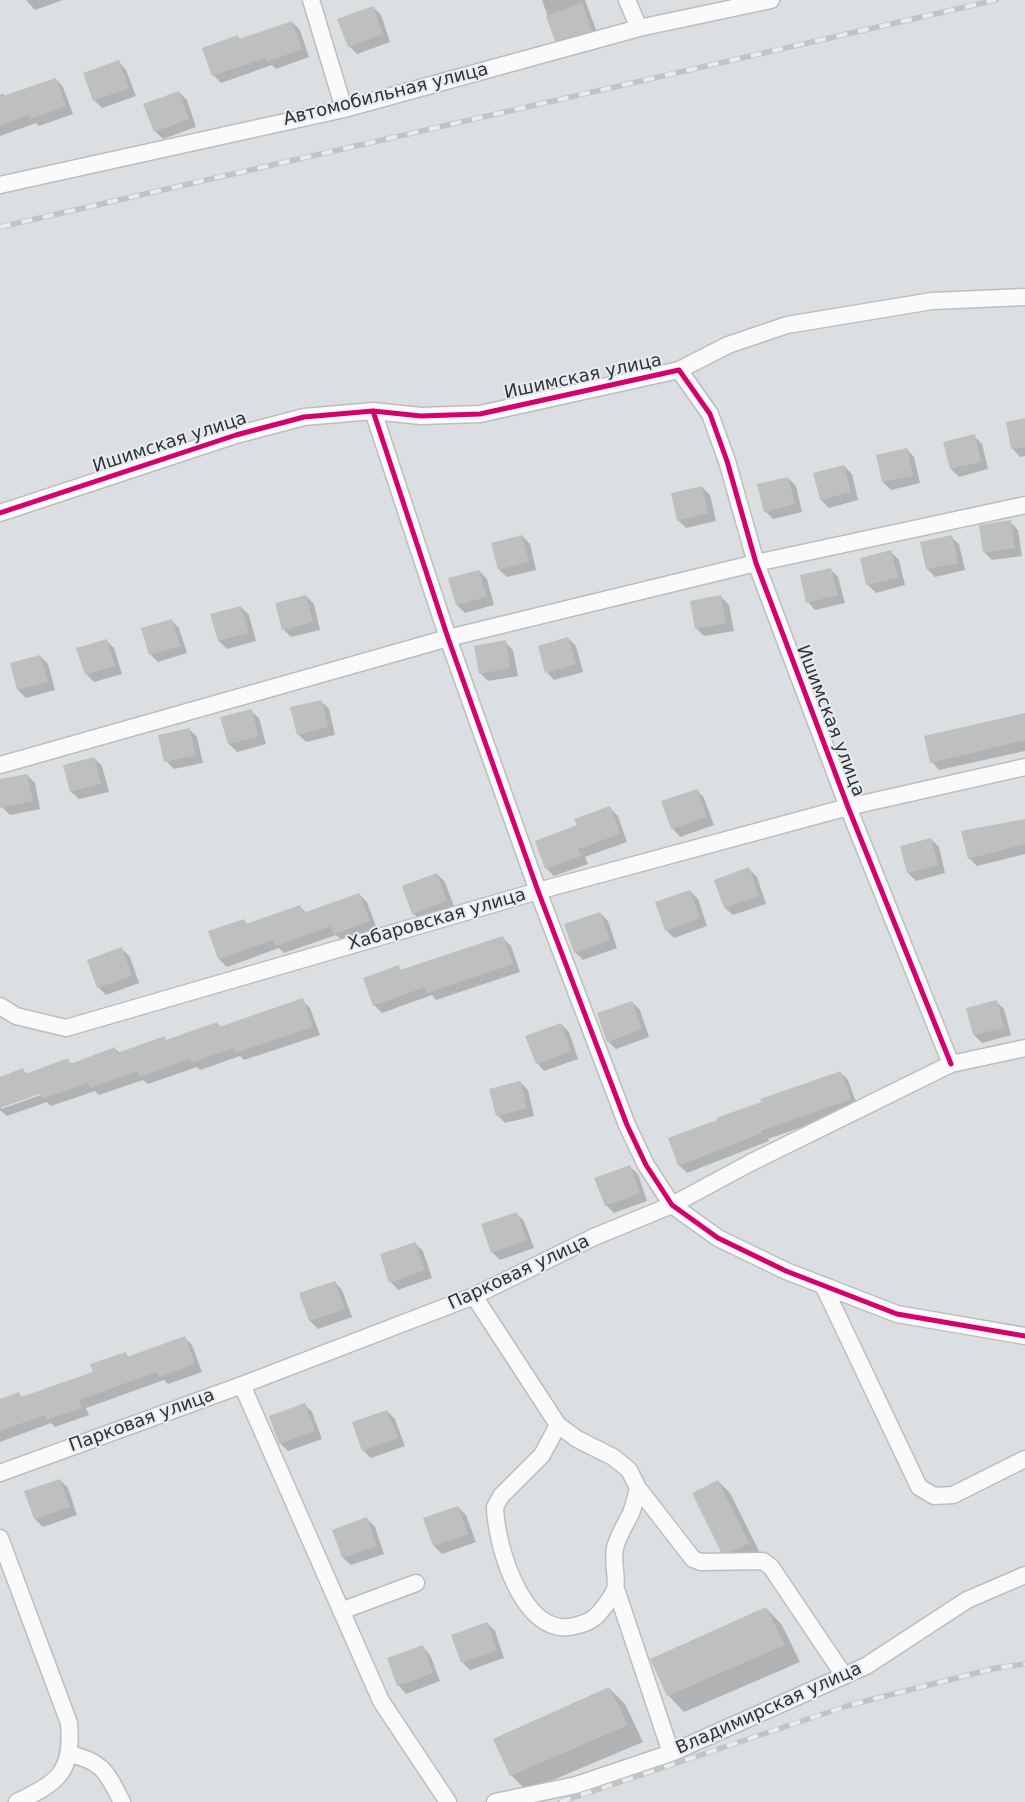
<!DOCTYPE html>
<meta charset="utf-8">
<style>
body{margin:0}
canvas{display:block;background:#dcdfe1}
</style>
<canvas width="1025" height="1802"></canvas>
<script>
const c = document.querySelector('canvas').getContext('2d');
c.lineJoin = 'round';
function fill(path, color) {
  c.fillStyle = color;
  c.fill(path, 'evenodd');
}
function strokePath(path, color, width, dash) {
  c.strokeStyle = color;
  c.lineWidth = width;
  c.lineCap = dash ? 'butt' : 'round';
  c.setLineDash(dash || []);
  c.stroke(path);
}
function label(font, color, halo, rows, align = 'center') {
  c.font = font + ' "DejaVu Sans",sans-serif';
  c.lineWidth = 4;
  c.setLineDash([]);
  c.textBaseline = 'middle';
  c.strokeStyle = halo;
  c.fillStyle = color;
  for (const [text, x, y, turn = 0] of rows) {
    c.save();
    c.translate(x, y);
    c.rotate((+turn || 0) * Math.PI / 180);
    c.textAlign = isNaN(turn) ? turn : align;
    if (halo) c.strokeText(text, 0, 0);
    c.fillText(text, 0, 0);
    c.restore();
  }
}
fill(new Path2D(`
 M26,0h37l-28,10z
 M542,0h43l14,38 -35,10 -8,-8z
 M373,7l8,8 9,27 -33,12 -8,-8z
 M292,22l8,8 9,27 -33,12 -4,-4 -51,18 -8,-8 25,-38 3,3z
 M119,62l7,8 10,26 -34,12 -8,-8z
 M56,79l7,8 10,27 -34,12 -3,-3 -36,13v-41l3,-1 3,3z
 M179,92l8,8 9,27 -33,12 -8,-8z
 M1025,419v37l-5,1 -7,-8z
 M974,436l8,8 6,25 -29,8 -8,-8z
 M907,449l7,8 6,26 -29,7 -8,-8z
 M844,466l8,8 6,26 -29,8 -8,-8z
 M788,478l8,8 6,26 -29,7 -8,-8z
 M702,487l8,8 6,26 -30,7 -8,-8z
 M1010,522l8,8 4,26 -30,4 -7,-7z
 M522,536l8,8 6,26 -29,7 -8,-7z
 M951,537l8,7 6,26 -30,7 -8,-8z
 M891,552l8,8 6,25 -29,8 -8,-8z
 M830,569l8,8 7,26 -30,7 -7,-8z
 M479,571l8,8 7,26 -29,8 -8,-8z
 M306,596l8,8 6,26 -29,7 -8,-8z
 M721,597l8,8 5,26 -30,5 -8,-8z
 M241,607l8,8 7,26 -29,8 -8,-8 -7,-26z
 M171,620l8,8 8,25 -29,9 -8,-8z
 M568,638l8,8 7,26 -29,8 -7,-8z
 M106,640l8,8 8,26 -28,8 -8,-8z
 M505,642l8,8 5,26 -30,5 -8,-8z
 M40,656l8,8 7,26 -29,8 -8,-8 -7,-26z
 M321,701l8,8 6,26 -29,7 -8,-8z
 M251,711l8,7 7,26 -29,8 -8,-8z
 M1025,714v37l-86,19 -7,-8z
 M189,729l8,8 6,26 -29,6 -8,-8z
 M94,758l8,8 7,26 -30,7 -8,-7z
 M27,775l8,8 5,26 -30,6 -8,-8 -2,-27z
 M697,790l7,8 10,27 -34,12 -7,-8 -10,-27z
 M610,808l8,8 9,26 -42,15 3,7 -34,12 -8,-8 32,-42z
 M1025,821v33l-48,12 -8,-8 -6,-26z
 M931,839l8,8 6,26 -29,8 -8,-8z
 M749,869l8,8 9,27 -33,11 -8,-7z
 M437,874l8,8 10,27 -34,12 -8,-8z
 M690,891l8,8 9,27 -33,12 -8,-8z
 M359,894l8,8 10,27 -34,12 -7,-6 -52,18 -5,-5 -52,19 -8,-8 -9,-27 33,-12 5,5 52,-18 7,6z
 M600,913l8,8 9,27 -34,12 -8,-8z
 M503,938l8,8 9,26 -84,28 -4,-5 -50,18 -8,-8 24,-38 4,4z
 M122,949l8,8 9,26 -33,12 -8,-8z
 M302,1000l8,8 10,27 -76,25 -4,-4 -40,14 -3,-3 -49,17 -5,-4 -44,15 -4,-4 -44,15 -4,-4 -40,14 -7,-6v-32l23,-8 4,4 40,-14 5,4 43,-15 5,4 44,-15 3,3 50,-18 4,4zM46,1091l1,2 -46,16v-2z
 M632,1002l8,8 9,27 -33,12 -8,-8z
 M997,1002l7,7 7,26 -29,8 -8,-8z
 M561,1024l8,8 9,27 -34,12 -7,-8z
 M840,1072l8,8 10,27 -90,32 1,2 -82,32 -8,-8 84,-63z
 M520,1082l8,8 6,26 -29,7 -8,-8z
 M630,1167l8,7 9,27 -33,12 -8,-8z
 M516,1213l8,8 10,27 -34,12 -8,-8z
 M415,1243l8,8 9,27 -34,12 -7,-8z
 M335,1282l7,8 10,27 -34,12 -8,-8 -9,-27z
 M184,1337l8,8 10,27 -34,12 -4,-4 -78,28 3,7 -34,12 -4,-4 -51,19v-41l19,-7 4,4 71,-25 31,-20 4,4z
 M304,1404l8,8 10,27 -34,12 -8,-8z
 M387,1411l8,8 10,27 -34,12 -8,-8z
 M60,1480l8,8 9,27 -34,12 -8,-8 -9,-27z
 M718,1481l12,12 31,62 -26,8 -13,-12z
 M458,1507l8,8 10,27 -34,12 -8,-8 -10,-27z
 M367,1519l8,8 9,27 -33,11 -8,-7z
 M766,1608l16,17 18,37 -116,50 -16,-17z
 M487,1623l8,8 9,27 -34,12 -8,-8z
 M423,1647l7,8 10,26 -34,13 -7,-8 -10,-27z
 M609,1688l16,16 18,38 -116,49 -16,-16z`), '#0003');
fill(new Path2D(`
 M582,3l10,28 -37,10 -9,-25z
 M373,6l10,28 -35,13 -11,-28z
 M292,21l10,28 -35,13 -2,-4 -53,18 -10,-28 36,-13 1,4z
 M119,60l10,28 -36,13 -10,-28z
 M56,78l10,28 -36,13 -1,-4 -29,10v-28z
 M179,91l10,28 -35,13 -11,-28z
 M1025,418v29l-14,2 -5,-27z
 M975,434l6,28 -31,7 -7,-27z
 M907,448l6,28 -31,6 -6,-27z
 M844,465l7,27 -31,8 -7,-27z
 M788,477l7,27 -31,8 -7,-28z
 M702,486l6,27 -31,8 -6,-28z
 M1011,520l4,28 -32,5 -4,-28z
 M522,535l7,27 -31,8 -7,-27z
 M952,535l6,28 -32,6 -6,-27z
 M891,550l7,28 -32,7 -6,-27z
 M831,568l7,27 -32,8 -6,-28z
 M479,570l8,27 -31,8 -8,-27z
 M306,595l7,27 -31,8 -7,-27z
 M721,595l5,28 -31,6 -5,-28z
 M241,606l8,27 -31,8 -8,-27z
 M172,619l8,27 -31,9 -8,-27z
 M568,637l8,27 -31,9 -7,-27z
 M107,639l8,27 -30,9 -9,-27z
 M506,640l4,28 -31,6 -5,-28z
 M40,655l8,27 -31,8 -7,-27z
 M322,700l6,27 -31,8 -7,-28z
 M252,709l6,28 -30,7 -8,-27z
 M1025,713v27l-95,23 -6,-27z
 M189,728l7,27 -32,7 -6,-27z
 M94,757l7,27 -31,8 -7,-27z
 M27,774l6,27 -33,7v-29z
 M697,789l10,28 -36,12 -10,-28z
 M610,806l10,28 -42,15 3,7 -36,13 -10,-28 42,-16 -3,-6z
 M1025,819v25l-57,15 -7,-28z
 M931,838l7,27 -31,8 -7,-27z
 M749,867l10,29 -35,12 -10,-28z
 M437,873l10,28 -35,13 -10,-28z
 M690,890l10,28 -35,13 -10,-29z
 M359,893l11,28 -36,13 -3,-8 -56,20 -2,-6 -55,19 -10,-28 36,-12 2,5 54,-19 3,8z
 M600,912l10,28 -36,13 -10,-29z
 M503,936l10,28 -86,29 -2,-6 -52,19 -10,-28 36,-13 1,5z
 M122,947l10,29 -35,12 -10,-28z
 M303,998l10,29 -78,26 -2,-5 -42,15 -1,-4 -51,18 -2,-6 -47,17 -2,-5 -46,16 -2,-5 -40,14v-31l23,-9 2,6 43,-16 2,6 45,-17 2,6 48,-17 1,4 51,-18 2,5z
 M997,1000l7,28 -31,7 -7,-27z
 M632,1001l10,28 -35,13 -10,-29z
 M561,1023l10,28 -35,13 -11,-28z
 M841,1071l10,28 -90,32 1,2 -84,33 -10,-28 49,-18 -1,-2 45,-16 -1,-3z
 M520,1081l7,27 -31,8 -7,-27z
 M630,1165l10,28 -35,13 -11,-28z
 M517,1212l10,28 -36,13 -10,-29z
 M415,1242l10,28 -36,13 -9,-29z
 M335,1281l10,28 -36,12 -10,-28z
 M185,1336l10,28 -36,13 -2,-5 -78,28 3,8 -36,12 -1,-5 -45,16v-32l19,-7 2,5 72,-25 -3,-8 36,-12 1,5z
 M305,1403l10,28 -36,13 -10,-28z
 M387,1410l11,28 -36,13 -10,-29z
 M60,1479l10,28 -36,12 -10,-28z
 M718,1480l31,63 -18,9h-10l-29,-59z
 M458,1506l10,28 -35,12 -10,-28z
 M367,1517l10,29 -35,12 -10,-28z
 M766,1607l19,38 -118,51 -17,-37z
 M487,1622l10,28 -36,13 -10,-28z
 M423,1645l10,28 -36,13 -10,-28z
 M609,1687l19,38 -118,51 -17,-37z`), '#bec0bf');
const minor = new Path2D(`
 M311,0l33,109
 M627,0l12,28
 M0,185l344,-76 295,-81 132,-28
 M679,370l49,-25 59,-20 145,-24 93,-4
 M373,411l75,227 90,253 89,234 19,40 26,40 46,33 68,33 111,43 128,22
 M0,513l236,-78 68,-18 69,-6 48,5 59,-2 199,-44 31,44 17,47 29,102 92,244 103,257
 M0,765l448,-127 308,-75 269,-58
 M0,1006l16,10 50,12 472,-137 310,-84 177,-40
 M823,1285l96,202 15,9 19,-1 72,-36
 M474,1296l84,129 19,14 36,18 16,13 9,18c-2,8 -4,18 -7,25 -6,12 -13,23 -16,35 -3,13 3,32 0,42 -3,7 -10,16 -15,22 -6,8 -16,12 -26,14 -51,13 -78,-81 -79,-119l6,-11 41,-41 16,-30
 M242,1385l139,316 67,101
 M0,1473l242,-88 232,-89 120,-59 78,-32 78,-42 201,-99 74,-16
 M638,1488l55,71 8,3 62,-1 8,6 72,107
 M0,1538l69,185c4,49 -10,59 -52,79
 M616,1589l55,164
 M341,1611l75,-28
 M69,1754c34,7 38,19 53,48
 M495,1802l81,-17 95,-32 195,-87 101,-66 58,-25`);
strokePath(minor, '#bcbdbf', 19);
strokePath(minor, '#fafafa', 16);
const rail = new Path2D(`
 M0,227l996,-227
 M560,1802l290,-97 146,-37 29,-4`);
strokePath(rail, '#c2c3c3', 5.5);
strokePath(rail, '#e7ecf1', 4, [11]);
strokePath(new Path2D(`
 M373,411l75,227 90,253 89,234 19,40 26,40 46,33 68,33 111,43 128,22
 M0,513l236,-78 68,-18 69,-6 48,5 59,-2 199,-44 31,44 17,47 29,102 92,244 103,257`), '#d6006c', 5);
label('18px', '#313335', '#e7ecf1', [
 ["Автомобильная улица",386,95,-14],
 ["Ишимская улица",583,377,-12],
 ["Ишимская улица",170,443,-18],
 ["Ишимская улица",830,721,69],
 ["Хабаровская улица",437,920,-16],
 ["Парковая улица",519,1273,-25],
 ["Парковая улица",142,1421,-20],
 ["Владимирская улица",769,1709,-24]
]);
</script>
